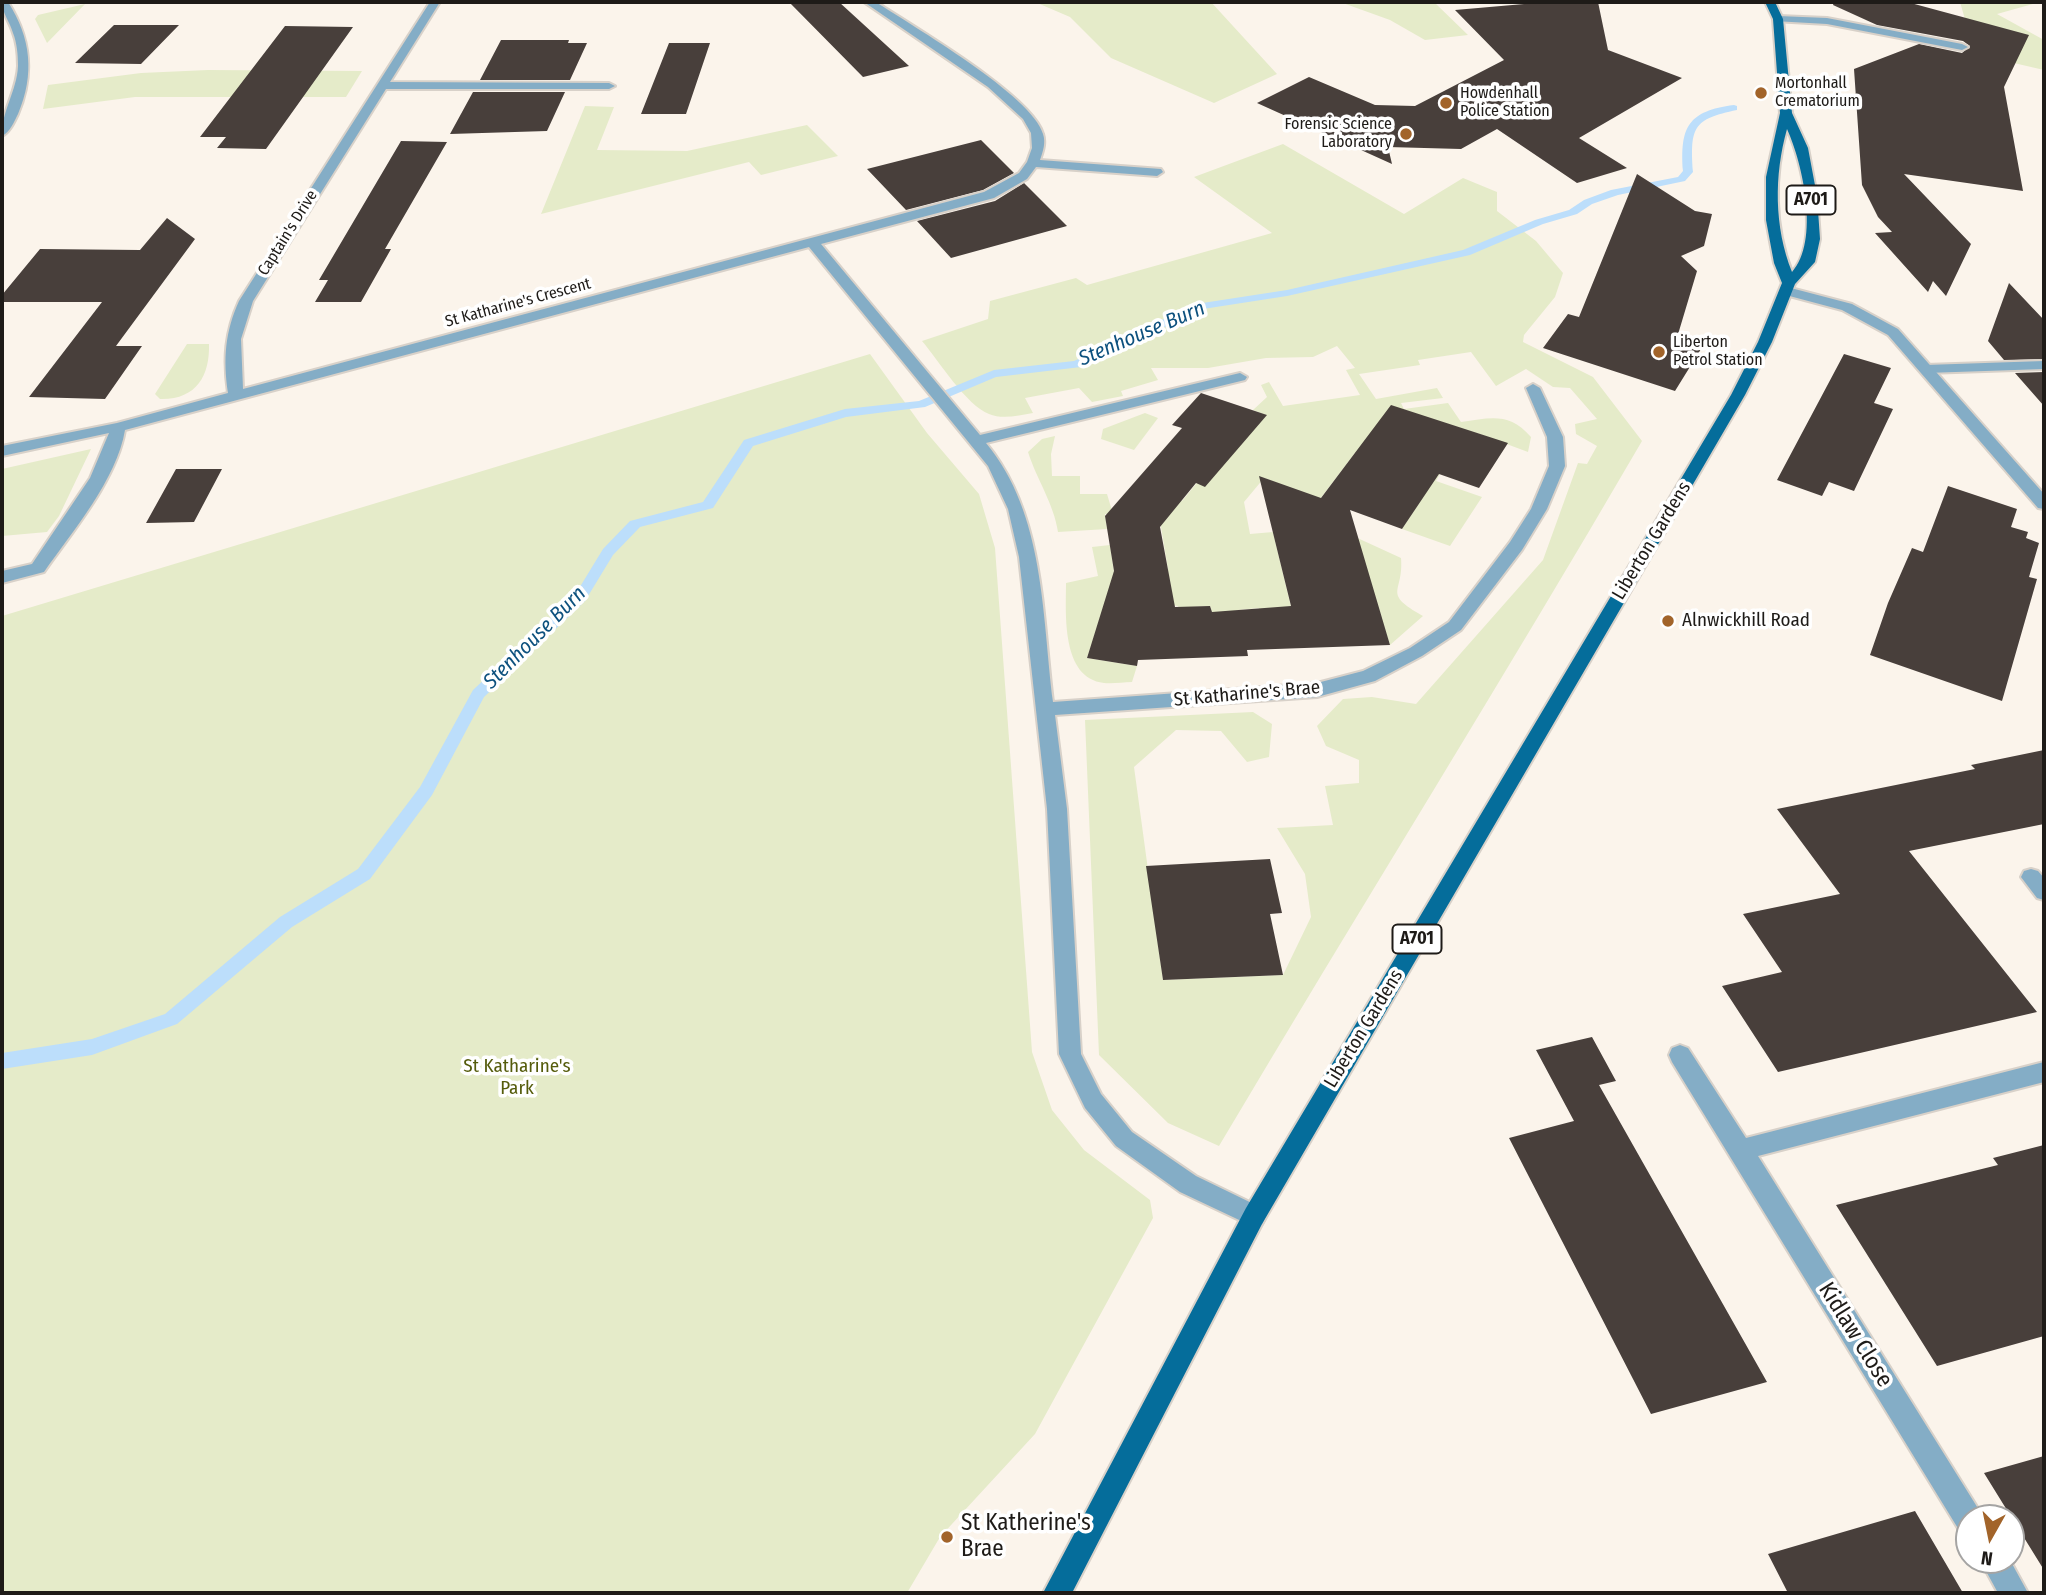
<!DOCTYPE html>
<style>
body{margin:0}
#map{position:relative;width:2046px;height:1595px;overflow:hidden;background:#fbf4eb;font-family:"Fira Sans Condensed",sans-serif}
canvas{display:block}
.frame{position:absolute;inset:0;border:4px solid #1e1b18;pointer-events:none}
.north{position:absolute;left:1955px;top:1504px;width:70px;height:70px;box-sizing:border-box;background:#fff;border:2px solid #a5a4a3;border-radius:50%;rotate:189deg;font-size:19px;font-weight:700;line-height:28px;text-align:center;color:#1e1b18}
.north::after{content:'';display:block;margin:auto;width:24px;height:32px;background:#a2642a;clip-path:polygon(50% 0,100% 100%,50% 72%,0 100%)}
</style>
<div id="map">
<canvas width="2046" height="1595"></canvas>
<div class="frame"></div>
<div class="north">N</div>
</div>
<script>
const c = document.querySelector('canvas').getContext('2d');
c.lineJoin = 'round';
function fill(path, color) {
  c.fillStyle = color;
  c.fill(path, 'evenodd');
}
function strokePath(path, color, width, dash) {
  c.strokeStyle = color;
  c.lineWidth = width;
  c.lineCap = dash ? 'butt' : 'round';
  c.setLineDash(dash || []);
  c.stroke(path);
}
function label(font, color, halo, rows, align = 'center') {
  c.font = font + ' "Fira Sans Condensed",sans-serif';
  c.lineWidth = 7;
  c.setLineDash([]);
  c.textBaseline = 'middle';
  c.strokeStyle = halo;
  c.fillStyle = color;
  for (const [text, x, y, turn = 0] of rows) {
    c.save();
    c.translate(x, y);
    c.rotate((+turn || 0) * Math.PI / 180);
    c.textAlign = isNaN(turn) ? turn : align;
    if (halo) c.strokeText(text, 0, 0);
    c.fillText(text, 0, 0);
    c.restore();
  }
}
fill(new Path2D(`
 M1035,2h176l66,72 -63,29 -103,-45 -41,-41z
 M1340,2h94l34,33 -43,5 -35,-20z
 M1960,2h80l-43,12 47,26v30l-69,-16z
 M85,4l-38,39 -12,-24 3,-4z
 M208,70l154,1 -16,26h-211l-92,12 5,-24 93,-12z
 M585,106l29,1 -17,43 90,1 120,-26 31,31 -77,19 -12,-13 -208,52z
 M1283,144l121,70 59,-36 34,14v19l39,30 27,32 -8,24 -31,38 -1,7 70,35 49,64c-138,237 -283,469 -423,705l-51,-23 -69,-68 -14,-335 168,-8 19,12 -3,33 -22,5 -26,-31 -45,-1 -42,37 29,213 120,-5 28,-58 -6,-43 -28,-46 56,-3 -8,-39 34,-3v-23l-33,-14 -9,-20 26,-27 29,-2 44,7 127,-144 35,-97 9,1 10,-18 -21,-12 -1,-10 22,-5 -27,-31 -17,-1 -27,-18 -30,17 -25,-34 -53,8 2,5 -61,9 17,25 61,-11 6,10 -42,5 3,6 44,-6 13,19c30,-4 48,-10 70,15l-3,15 -51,-19 -6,8 -47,28 16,5 -4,7 46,16 -32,49 -48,-17 32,-49 -79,-27 -35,46 -56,-21 -20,24 6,32 23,-2 26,108h-32l-8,-32 -21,2 -25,8 -3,-12 -20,1 -8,13 -4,-14 -71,-10 -20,62 50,8 -5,16c-9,0 -19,2 -28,1 -43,-5 -38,-69 -38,-100l32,-7 -6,-29 18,-2 4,27 54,-3 -13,-78 27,10 46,-56 38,-30 -13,-5 14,-13 -6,-12 8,-3 14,24 77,-11 -14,-25 9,-2 -18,-22 -24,11 -47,1 -58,10h-57l7,12 -37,11 2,5 -31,6 -13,-14 -54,10 8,15c-14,2 -30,7 -44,1 -22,-8 -51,-54 -67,-73l66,-22 2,-18 86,-23 11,7 185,-52 -78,-56z
 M187,344h22c1,32 -13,56 -49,55l-5,-5z
 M870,354l57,79 52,61 16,54 37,504 20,58 32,40 66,50 3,18 -118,216 -95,103 -33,56h-905v-977z
 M1145,413l13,5 -24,32 -33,-11 2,-10z
 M1055,436l-4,18 1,22h28v18h27l6,20h-8l2,15 -49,3c-4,-28 -21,-52 -30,-80l14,-13z
 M91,449l-32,67 -12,16 -45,4v-67z
 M1340,530l61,28c3,36 -20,34 22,58l-33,29 -7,-21z`), '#e5ebc9');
fill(new Path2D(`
 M1734,105l3,1v4c-44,9 -47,17 -44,62l-8,9 -67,14 -26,9 -15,10 -34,10 -73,31 -183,41 -84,13 -122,58 -85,10 -71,30 -79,10 -93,29 -40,62 -73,19 -27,28 -28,46 -101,96 -52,98 -62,84 -78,48 -115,97 -85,31 -90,14v-16l90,-14 73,-25 115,-97 78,-48 62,-82 53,-97 102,-95 28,-46 27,-28 73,-19 41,-62 101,-31 74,-8 75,-31 80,-9 122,-57 91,-14 176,-40 72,-30 34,-10 15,-10 27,-10 67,-13 5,-6c-3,-44 5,-60 51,-66z`), '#bcdefb');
fill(new Path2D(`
 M789,2h50l70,64 -46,11z
 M1547,2h51l10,48 74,28 -103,60 48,30 -50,15 -80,-54 -36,20 -73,-2 4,17 -135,-61 52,-26 66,28 40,1 89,-46 -49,-50z
 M1834,2h73l122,33 -25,52 19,104 -119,-17 67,70 -25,52 -13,-15 -5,11 -53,-59 17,-1 -14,-15 -16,-32 -8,-116 65,-25 43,9 8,-7 -7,-5 -86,-16 -44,-20z
 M114,25h65l-38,39 -66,-1z
 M285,26l68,1 -87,122 -49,-1 9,-11h-26z
 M501,40h68l-1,3h19l-17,37h-90z
 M669,43h41l-24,71h-45z
 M473,92h92l-18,39 -97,3z
 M981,140l33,33 -31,17 -77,20 -39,-41z
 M401,141l46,1 -62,107h6l-30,53h-46l13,-22h-9z
 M1637,174l58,37 17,3 -8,32 -23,10 16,15 -21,70 25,8 -26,42 -132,-43 25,-34 11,3z
 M1024,183l43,43 -116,32 -34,-37 78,-20z
 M167,218l28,21 -79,107h26l-37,53 -76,-2 73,-95h-100v-7l38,-46 100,1z
 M2009,283l35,37v39l-40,1 -16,-19z
 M1844,354l47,14 -17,35 19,6 -39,82 -25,-9 -7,14 -45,-16z
 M2044,372v34l-29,-33z
 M1201,393l66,22 -62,72 -9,-4 -36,44 15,80 35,-1 2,6 79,-6 -32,-130 62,22 70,-93 117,38 -29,45 -40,-14 -37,55 -52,-19 40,135 -143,5 1,6 -110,4 -1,6 -50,-8 27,-87 -9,-55 77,-88 -10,-3z
 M176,469h46l-28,53 -48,1z
 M1948,486l69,23 -6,18 17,5 -2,6 13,5 -10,34 8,2 -35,122 -132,-46 18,-52 24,-55 11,4z
 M2044,750v74l-135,27 128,161 -259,60 -56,-86 60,-14 -39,-58 97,-20 -63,-85 198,-40 -4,-4z
 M1270,859l12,54 -12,1 13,61 -120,5 -17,-114z
 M1592,1037l24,44 -17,4 168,297 -116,32 -142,-276 65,-17 -38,-71z
 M2044,1145v191l-107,30 -101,-161 162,-40 -5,-7z
 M2044,1456v114l-60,-97z
 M1915,1511l48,82h-175l-20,-39z`), '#483f3b');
const minor = new Path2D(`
 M2,2h6c23,36 27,72 10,112 -4,8 -8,18 -16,22 -1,-24 15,-45 16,-70 0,-11 -1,-23 -5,-33 -3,-11 -11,-20 -11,-31z
 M430,2h10l-50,80 219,1 6,3 -6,3h-223l-133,212 -12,38 2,50 741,-197 35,-19 8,-11 5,-14 -1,-15 -8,-14 -35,-32 -124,-85h12c36,24 157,94 167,132 3,9 0,17 -3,26l121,9 2,3 -6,4 -121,-9 -9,12 -33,19 -173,46 159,191 260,-62 7,4 -2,3 -259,63c59,71 56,172 67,259l264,-19 46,-12 47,-23 39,-26 61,-80 21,-33 18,-43 -2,-29 -21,-49 7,-4 7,4 23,49 2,29 -18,43 -25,41 -61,80 -39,26 -47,25 -58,16 -262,18 12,94 14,245 20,40 31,38 64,44 66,32 4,8 -4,8 -8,3 -74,-35 -64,-46 -31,-38 -26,-54 -12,-245 -28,-252 -11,-48 -20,-43 -179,-219 -684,183c-8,49 -53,102 -81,142l-42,11v-12l30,-7 58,-86 19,-45 -107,23v-10l115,-23 111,-30c-5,-34 -3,-61 11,-92z
 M1778,16l49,2 135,26 6,3 -6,3 -135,-26 -53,-3 -1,-2z
 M2044,361v8l-118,4 -7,-4 7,-4z
 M2031,869l7,2 6,7v22l-7,-2 -16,-21 3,-6z
 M1680,1045l8,3 58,90 298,-76v20l-286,74 221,354 3,8h-13v15l-10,-3 -287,-468 -3,-7 3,-7z
 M1980,1560h30l18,33h-30z`);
const tertiary = new Path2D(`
 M1787,287l65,17 46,25 146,165v15l-6,-1 -150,-173 -46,-25 -60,-16v-6z`);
const primary = new Path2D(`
 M1765,2h10l8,17 9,94 16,35 9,48 3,43 -5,23 -20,22 -23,58 -27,53 -483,829 -190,369h-29l203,-385 485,-813 27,-53 24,-59 -8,-20 -8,-43v-43l14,-64 -7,-94zM1787,129c16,35 33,112 5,143 -18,-45 -18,-97 -5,-143z`);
strokePath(minor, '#d8d1c9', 4);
strokePath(tertiary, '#d8d1c9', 4);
strokePath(primary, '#d8d1c9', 4);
fill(minor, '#84adc6');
fill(tertiary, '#84adc6');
fill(primary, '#056d9b');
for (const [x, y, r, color] of [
 [1761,93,7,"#a2642a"],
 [1446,103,7,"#a2642a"],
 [1406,134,7,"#a2642a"],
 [1659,352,7,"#a2642a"],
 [1668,621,7,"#a2642a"],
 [947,1537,7,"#a2642a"]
]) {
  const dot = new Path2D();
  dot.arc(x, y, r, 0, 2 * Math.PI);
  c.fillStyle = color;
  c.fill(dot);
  strokePath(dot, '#fff', 2.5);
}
label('16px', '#1e1b18', '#fff', [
 ["Mortonhall",1775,84],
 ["Crematorium",1775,102],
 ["Howdenhall",1460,94],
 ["Police Station",1460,112],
 ["Forensic Science",1392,125,"right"],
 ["Laboratory",1392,143,"right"],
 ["Liberton",1673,343],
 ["Petrol Station",1673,361]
], 'left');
label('16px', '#1e1b18', '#fff', [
 ["Captain's Drive",288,233,-58],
 ["St Katharine's Crescent",518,303,-15]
]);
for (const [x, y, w] of [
 [1811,200,49],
 [1417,939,49]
]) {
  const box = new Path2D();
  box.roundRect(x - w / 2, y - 14.5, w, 29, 5);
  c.fillStyle = '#fff';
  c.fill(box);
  strokePath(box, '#1e1b18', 2);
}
label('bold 18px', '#1e1b18', null, [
 ["A701",1811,200],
 ["A701",1417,939]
]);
label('19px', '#1e1b18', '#fff', [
 ["Liberton Gardens",1652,541,-59],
 ["St Katharine's Brae",1247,694,-5],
 ["Liberton Gardens",1364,1029,-59]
]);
label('19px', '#1e1b18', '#fff', [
 ["Alnwickhill Road",1682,621]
], 'left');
label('19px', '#555c0c', '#fff', [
 ["St Katharine's",517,1067],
 ["Park",517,1089]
]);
label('italic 21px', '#0d517e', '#fff', [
 ["Stenhouse Burn",1142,334,-23],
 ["Stenhouse Burn",535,638,-45]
]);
label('23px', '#1e1b18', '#fff', [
 ["Kidlaw Close",1855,1335,58]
]);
label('23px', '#1e1b18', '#fff', [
 ["St Katherine's",961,1524],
 ["Brae",961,1550]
], 'left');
</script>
